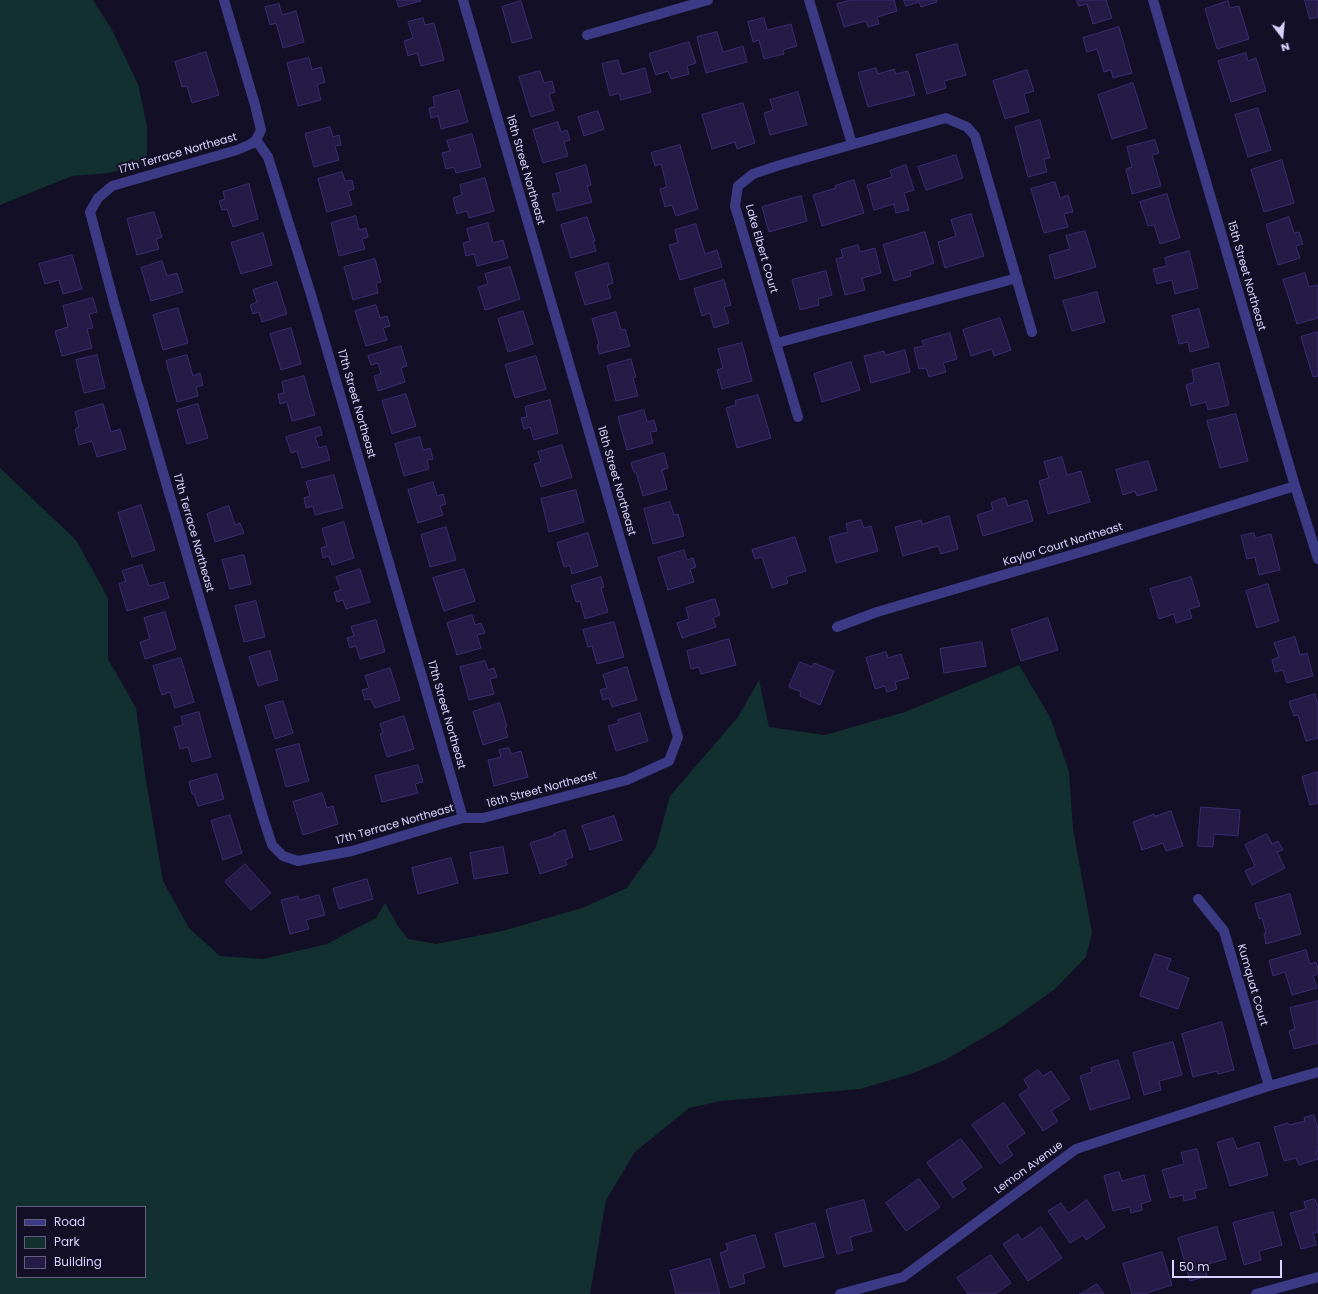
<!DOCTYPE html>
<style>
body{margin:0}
#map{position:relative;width:1318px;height:1294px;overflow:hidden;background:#130f26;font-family:Poppins,sans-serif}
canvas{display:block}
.legend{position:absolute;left:16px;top:1206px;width:130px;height:72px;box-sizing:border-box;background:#130f26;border:1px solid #625e7d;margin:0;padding:5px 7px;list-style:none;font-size:12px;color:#d9d4ff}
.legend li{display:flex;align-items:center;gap:8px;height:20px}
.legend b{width:20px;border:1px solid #625e7d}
.north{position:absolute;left:1262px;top:16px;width:40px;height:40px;-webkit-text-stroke:3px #130f26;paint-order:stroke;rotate:164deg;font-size:11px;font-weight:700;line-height:16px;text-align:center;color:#d9d4ff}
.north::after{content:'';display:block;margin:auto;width:14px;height:18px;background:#d9d4ff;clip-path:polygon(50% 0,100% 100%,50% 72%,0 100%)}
.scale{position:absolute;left:1172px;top:1260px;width:110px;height:18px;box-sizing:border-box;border:2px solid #d9d4ff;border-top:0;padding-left:5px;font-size:12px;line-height:14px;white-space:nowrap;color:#d9d4ff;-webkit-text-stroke:3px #130f26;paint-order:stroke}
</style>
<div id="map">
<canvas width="1318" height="1294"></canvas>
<ul class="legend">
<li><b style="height:5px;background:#3d3a85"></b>Road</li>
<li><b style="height:11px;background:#12302f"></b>Park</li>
<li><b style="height:11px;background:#241b47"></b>Building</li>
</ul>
<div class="north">N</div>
<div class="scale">50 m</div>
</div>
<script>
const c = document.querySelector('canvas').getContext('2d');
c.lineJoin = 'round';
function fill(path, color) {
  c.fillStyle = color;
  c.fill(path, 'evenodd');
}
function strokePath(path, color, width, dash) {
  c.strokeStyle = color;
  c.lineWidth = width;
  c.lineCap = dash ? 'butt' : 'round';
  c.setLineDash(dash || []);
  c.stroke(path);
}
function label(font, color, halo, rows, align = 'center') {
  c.font = font + ' Poppins,sans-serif';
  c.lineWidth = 4;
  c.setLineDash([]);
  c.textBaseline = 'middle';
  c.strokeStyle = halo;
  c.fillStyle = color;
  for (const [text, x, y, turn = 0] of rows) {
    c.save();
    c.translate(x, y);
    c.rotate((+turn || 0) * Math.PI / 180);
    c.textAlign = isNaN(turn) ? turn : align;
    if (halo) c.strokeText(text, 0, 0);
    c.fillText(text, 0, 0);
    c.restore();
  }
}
fill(new Path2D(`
 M0,0h93l19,30 26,54 9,42v36l-38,11 -37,3 -72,29z
 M0,468l76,72 32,58v61l28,49 10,73 17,100 26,47 31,28 43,3 64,-15 49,-26 9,-15 13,23 10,13 28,5 66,-13 80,-23 45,-20 29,-41 14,-51 68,-79 21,-37 10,47 56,8 80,-23 114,-47 31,52 19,55 4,57 19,104 -6,24 -31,32 -52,37 -56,33 -36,15 -51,15 -139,12 -32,7 -54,44 -29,48 -16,94h-590zM17,1207h128v70h-128z`), '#12302f');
const building = new Path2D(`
 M397,0h23l1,1 -22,6z
 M851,0h43l3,11 -20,6 2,7 -11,3 -2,-6 -22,6 -7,-23z
 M904,0h33v2l-16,5 -2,-5 -13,4z
 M1077,0h29l6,18 -19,6 -6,-20 -8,2z
 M1305,0h13v17l-8,2z
 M521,1l11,37 -20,5 -10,-36z
 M1228,1l2,7 9,-2 10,33 -32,10 -12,-40z
 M279,4l3,11 14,-4 8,31 -21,6 -7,-25 -6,2 -5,-18z
 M423,18l2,7 9,-2 10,37 -23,6 -4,-13 -9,3 -4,-15 9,-3 -5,-16z
 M764,18l3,12 24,-6 6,22 -14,4 1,4 -20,5 -5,-19 -6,2 -5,-20z
 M1119,27l13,46 -19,5 -2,-8 -7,2 -7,-23 -10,3 -4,-14z
 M717,32l6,20 20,-6 4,16 -41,11 -9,-36z
 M689,42l7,21 -9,3 2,8 -18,5 -3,-8 -12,4 -7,-21z
 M957,44l9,31 -22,6 2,7 -19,6 -11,-39z
 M206,52l13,43 -27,8 -5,-17 -5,1 -7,-25z
 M1246,53l2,8 8,-3 10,33 -35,11 -13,-41z
 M309,58l3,12 9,-3 4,15 -8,3 4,15 -23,6 -11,-43z
 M618,60l4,14 23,-6 6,24 -30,8 -2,-7 -9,3 -8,-32z
 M876,68l2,6 16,-5 2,5 12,-3 7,24 -47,12 -10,-34z
 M1027,70l7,21 -10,3 5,18 -24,7 -12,-38z
 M540,71l4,12 8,-2 3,11 -6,2 5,16 -23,7 -12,-40z
 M1133,83l14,45 -35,11 -14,-44z
 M459,90l9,32 -27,7 -3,-13 -7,2 -2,-10 6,-1 -2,-10z
 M798,92l9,33 -37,10 -6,-22 9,-3 -3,-10z
 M743,103l12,40 -18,6 -2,-7 -23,7 -10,-34z
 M1258,108l13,42 -23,7 -13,-42z
 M598,111l6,18 -20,7 -6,-19z
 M1040,120l10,38 -6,1 3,13 -19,5 -13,-50z
 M558,122l3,10 6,-2 3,10 -6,2 4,14 -25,7 -10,-33z
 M330,127l3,10 6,-2 2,10 -6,1 4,14 -25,7 -9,-33z
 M472,134l9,33 -25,6 -2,-6 -8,2 -4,-16 8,-2 -3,-10z
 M1155,140l4,13 -7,2 9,31 -29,8 -6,-25 6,-2 -5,-20z
 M680,145l18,64 -22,7 -4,-11 -7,2 -5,-18 7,-2 -6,-23 -6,2 -4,-13z
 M956,155l7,23 -37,12 -8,-23z
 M1282,160l12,43 -30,9 -13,-42z
 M586,165l5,20 -4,1 5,16 -35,9 -5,-17 9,-2 -5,-18z
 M906,165l8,25 -10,3 5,17 -13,3 -2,-9 -20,6 -7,-25 25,-8 -2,-6z
 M342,172l3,9 7,-1 2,9 -6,2 4,14 -25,7 -9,-33z
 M485,178l9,33 -25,7 -2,-7 -10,3 -4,-16 9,-3 -2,-10z
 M854,180l10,33 -42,13 -9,-31 23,-7 -1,-2z
 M1055,182l5,16 8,-3 5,17 -9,2 4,13 -24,6 -13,-44z
 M249,184l9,35 -25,8 -6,-18 -5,1 -3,-9 6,-2 -2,-7z
 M1167,194l13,44 -20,6 -6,-19 -6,1 -8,-24z
 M801,196l6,25 -38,11 -7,-25z
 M154,212l8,25 -6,2 3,10 -22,6 -10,-36z
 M971,214l13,42 -39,12 -7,-26 18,-6 -5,-16z
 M356,216l3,14 7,-2 2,9 -6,2 3,10 -26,7 -8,-33z
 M587,217l8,24h-2l3,10 -25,7 -10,-33z
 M1289,217l5,16 5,-1 4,12 -7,2 4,12 -22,7 -12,-40z
 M488,223l5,20 10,-3 5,18 -31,8 -3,-12 -8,2 -3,-13 7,-2 -3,-12z
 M696,224l9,30 12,-4 5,17 -42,13 -11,-35 9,-2 -3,-13z
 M1085,231l11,36 -41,12 -6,-24 21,-6 -4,-13z
 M925,232l9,31 -24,8 1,5 -17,5 -11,-36z
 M263,233l9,32 -31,9 -10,-31z
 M858,245l2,7 15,-4 6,25 -19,5 3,12 -20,5 -9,-36 7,-2 -2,-7z
 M1189,251l9,37 -23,6 -3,-14 -15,4 -4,-15 14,-3 -2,-8z
 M72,255l10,34 -19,5 -4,-14 -14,4 -6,-20z
 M375,259l6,23 -5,1 2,10 -25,7 -9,-33z
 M162,261l5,15 10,-3 6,19 -32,9 -10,-33z
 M608,263l5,20 -6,2 4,13 -26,7 -10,-32z
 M510,267l10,32 -35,11 -7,-23 10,-3 -3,-10z
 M826,271l6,24 -14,4 1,6 -19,5 -8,-30z
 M1305,273l4,14 8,-2 1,4v29l-21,6 -14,-44z
 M724,280l7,25 -7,2 5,16 -15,5 -4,-15 -8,3 -8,-27z
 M277,282l10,32 -25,8 -3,-10 -6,2 -3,-9 7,-3 -4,-12z
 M1097,292l8,30 -33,9 -9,-30z
 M93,298l4,14 -8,2 4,14 -6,1 5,19 -30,8 -7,-25 13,-4 -5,-21z
 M376,305l4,13 7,-2 3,10 -7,2 4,12 -21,6 -11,-35z
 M178,308l10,35 -25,7 -10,-35z
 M1199,309l10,38 -19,5 -2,-10 -9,2 -7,-28z
 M523,311l10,33 -25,8 -10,-33z
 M616,312l5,18 4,-1 5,17 -31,8 -2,-9 2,-1 -7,-25z
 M1000,318l11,32 -17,6 -2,-7 -21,7 -8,-26z
 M291,328l10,36 -20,6 -11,-36z
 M1318,332v44l-5,1 -12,-40z
 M950,333l7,26 -14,4 3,9 -17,5 -3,-9 -7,1 -5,-21 10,-2 -2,-5z
 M742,343l10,38 -30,8 -5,-19 6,-2 -5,-19z
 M401,346l6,20 -6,2 4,14 -27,9 -4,-15 7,-2 -3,-11 -7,2 -3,-9z
 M905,350l5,22 -39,11 -7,-27 20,-5 1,4z
 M97,355l8,33 -21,5 -8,-33z
 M187,355l6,21 7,-3 3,12 -7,2 2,9 -21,6 -11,-41z
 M536,356l10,33 -31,9 -10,-33z
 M631,359l5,18 -3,1 5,18 -22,5 -9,-35z
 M851,362l9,28 -38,12 -8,-28z
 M1219,363l10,42 -21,5 -2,-8 -15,4 -5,-21 8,-3 -2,-12z
 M304,376l11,39 -23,6 -5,-19 -7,2 -2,-10 6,-1 -2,-11z
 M406,394l10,32 -24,8 -10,-33z
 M758,395l13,43 -34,10 -11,-40 10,-3 -1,-4z
 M550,400l8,33 -24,7 -4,-13 -6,2 -3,-11 6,-1 -2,-10z
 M103,404l8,28 9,-3 6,20 -29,8 -5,-16 -13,4 -4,-16 4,-2 -4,-15z
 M198,404l10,34 -21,6 -10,-34z
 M644,410l3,12 7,-2 3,11 -7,1 3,11 -26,7 -9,-33z
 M1236,414l12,47 -28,7 -13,-47z
 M320,427l2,8 -7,2 4,11 7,-2 4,14 -28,8 -5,-17 -6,2 -5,-16z
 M420,437l3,13 7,-2 3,11 -6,1 2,9 -25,7 -9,-32z
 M562,445l10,32 -31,10 -7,-23 7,-2 -3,-10z
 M664,453l4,15 -6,2 5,19 -24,7 -7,-24h-2l-3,-9z
 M1062,457l5,18 14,-4 9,31 -42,12 -9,-33 10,-3 -5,-16z
 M1148,461l9,29 -20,6 -2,-5 -12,4 -7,-25z
 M334,475l9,33 -28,7 -2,-9 -7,2 -2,-10 6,-2 -4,-14z
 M433,482l4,14 6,-2 3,10 -6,2 3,9 -25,8 -10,-33z
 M576,490l8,32 -35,10 -8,-33z
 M1005,498l3,8 19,-6 6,21 -50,15 -6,-21 16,-5 -2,-7z
 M670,502l4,13 4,-1 6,22 -31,8 -9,-35z
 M141,505l14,45 -23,7 -14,-44z
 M229,506l6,19 5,-2 4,10 -29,9 -8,-28z
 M949,516l9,33 -17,5 -3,-8 -35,10 -8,-29 26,-7 1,4z
 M861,520l3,8 7,-2 7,25 -42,12 -7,-26 19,-5 -2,-8z
 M344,522l10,36 -22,7 -3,-9 -6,2 -2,-10 6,-2 -5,-17z
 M446,527l10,33 -26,7 -9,-32z
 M588,533l10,33 -26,8 -2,-9 -6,2 -7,-24z
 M1254,533l1,5 16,-4 9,36 -21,5 -4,-18 -8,2 -6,-23z
 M795,537l11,34 -20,6 2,6 -16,5 -10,-31 -7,2 -3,-9z
 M684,550l3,10 6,-2 3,9 -6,2 4,13 -26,8 -10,-32z
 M244,555l7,29 -21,5 -8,-29z
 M142,565l7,21 15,-4 5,16 -42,13 -8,-27 7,-3 -4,-10z
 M360,569l10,33 -24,7 -3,-9 -6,2 -3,-10 7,-2 -5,-13z
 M464,569l11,32 -31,10 -11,-33z
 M601,577l3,10 -3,1 7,24 -23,7 -5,-18 -4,1 -5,-16z
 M1191,577l9,29 -11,3 3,9 -16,5 -2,-9 -15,5 -9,-30z
 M1268,584l11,37 -22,7 -11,-37z
 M715,599l5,16 -7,3 3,9 -34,11 -5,-15 12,-4 -3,-11z
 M256,601l9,36 -21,5 -9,-36z
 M165,612l11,37 -31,10 -5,-17 10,-3 -6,-21z
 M472,615l3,10 6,-2 4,10 -8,2 4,13 -24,7 -10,-32z
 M1048,618l10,32 -37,11 -10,-31z
 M376,620l9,32 -25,7 -4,-13 -6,2 -3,-10 7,-2 -3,-9z
 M614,622l10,35 -27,7 -5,-18 -4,1 -5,-17z
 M1295,637l5,18 7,-2 6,23 -26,7 -4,-13 -8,2 -3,-12 7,-3 -5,-14z
 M729,639l7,26 -35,9 -2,-7 -8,2 -4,-18z
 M982,642l4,24 -42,7 -4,-24z
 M270,651l8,29 -20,6 -9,-29z
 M886,652l2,6 13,-4 8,24 -14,4 2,7 -10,3 -2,-6 -10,3 -9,-31z
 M181,658l13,44 -19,6 -5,-16 -8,3 -9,-29z
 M485,661l3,9 6,-2 3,9 -7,2 4,15 -25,6 -9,-33z
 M800,662l12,5 2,-4 20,8 -14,34 -20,-9 1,-4 -12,-5z
 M627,667l10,33 -25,7 -3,-9 -6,2 -3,-10 7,-2 -4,-13z
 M390,668l10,32 -25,8 -4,-9 -6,1 -3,-10 7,-2 -4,-12z
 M1315,694l3,11v33l-12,3 -8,-26 -4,1 -5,-14z
 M283,701l10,32 -18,6 -10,-33z
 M500,703l7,24h-2l3,10 -25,8 -10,-33z
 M199,712l12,45 -19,5 -4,-15 -8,2 -6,-22 9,-2 -2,-8z
 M640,713l8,28 -32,10 -8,-25 11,-3 -1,-3z
 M404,716l10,33 -27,8 -7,-23 3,-1 -3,-9z
 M299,744l10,37 -23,6 -10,-37z
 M509,748l2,6 10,-3 7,26 -34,9 -6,-26 13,-3 -2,-7z
 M418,765l5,17 -8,2 3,9 -36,9 -7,-26z
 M1318,772v31l-8,2 -8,-28z
 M217,774l7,25 -26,7 -4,-12h-2l-3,-12z
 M322,793l5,15 6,-2 5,18 -35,11 -10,-33z
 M1201,807l39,3 -2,26 -24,-2 -1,13 -15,-1z
 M1171,811l12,35 -17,5 -3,-8 -21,7 -9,-28 21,-8 1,2z
 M230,815l12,38 -19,7 -12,-39z
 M614,816l8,24 -32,10 -8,-24z
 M565,830l8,27 -8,3 2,5 -27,9 -10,-31 25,-8 -1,-1z
 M1267,834l5,10 6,-3 5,9 -6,2 8,16 -33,17 -7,-14 10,-5 -10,-21z
 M503,847l5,26 -34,6 -4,-26z
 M451,858l7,25 -40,11 -6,-26z
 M245,864l26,29 -20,17 -26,-28z
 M367,879l6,20 -34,10 -6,-20z
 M1290,894l11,40 -35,10 -2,-10 2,-1 -4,-15 -3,1 -4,-15z
 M319,895l6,20 -19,5 3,9 -19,5 -9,-34 17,-4 1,4z
 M1306,950l4,14 6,-2 2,6v6l-5,2 4,12 -25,7 -7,-23 -12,4 -4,-15z
 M1155,954l16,5 -4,11 22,8 -11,31 -38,-13z
 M1318,1001v42l-24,6 -5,-18 6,-2 -5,-21z
 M1222,1022l12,48 -16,4 -1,-3 -24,6 -11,-43z
 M1173,1042l9,33 -23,6 2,9 -17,5 -11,-42z
 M1118,1060l12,38 -40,12 -10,-34 12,-4 -1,-4z
 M1038,1070l5,6 8,-5 19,28 -19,12 7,10 -15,10 -24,-36 10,-7 -5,-8z
 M1004,1103l21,30 -18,13 6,9 -13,9 -28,-39z
 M1314,1115l4,14v23h-2l2,7 -19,6 -3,-7 -12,3 -10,-34 14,-4 1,2 16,-4 -1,-3z
 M1233,1138l4,11 22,-7 9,33 -38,11 -13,-43z
 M961,1139l21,28 -21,15 5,7 -13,9 -26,-35z
 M1197,1149l10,39 -13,3 2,7 -12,3 -1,-6 -13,3 -8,-28 22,-6 -3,-11z
 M1119,1172l3,9 22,-6 7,26 -10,3 1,6 -11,3 -1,-6 -17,4 -9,-35z
 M919,1179l21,28 -34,24 -20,-28z
 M1315,1199l2,6h1v27l-5,1 3,12 -15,4 -11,-36 16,-4 -2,-7z
 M864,1200l8,31 -22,6 3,13 -16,4 -11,-44z
 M1087,1200l18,27 -19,13 -3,-5 -13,8 -22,-32 13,-8 7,10z
 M1273,1212l9,33 -23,6 2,9 -17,5 -11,-42z
 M815,1223l9,34 -40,10 -9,-33z
 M1041,1227l21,31 -34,23 -25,-37 15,-10 3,6z
 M1217,1227l9,32 -22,6 3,11 -17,5 -12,-43z
 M755,1235l10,32 -22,7 2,9 -15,5 -10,-35 8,-3 -2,-6z
 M1162,1252l10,33 -29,9h-11l-9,-30z
 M991,1255l20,28 -16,11h-27l-11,-16z
 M710,1259l10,35h-44l-6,-23z
 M1097,1284l7,10h-25l3,-1z`);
fill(building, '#241b47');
strokePath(building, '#3b2d73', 1);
strokePath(new Path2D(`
 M224,0l31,105 6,25 -5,10 -5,4 -14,6 -125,36 -14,12 -8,14 24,91 148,511 10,31 11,11 15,5 54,-10 93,-28 18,-5h20l144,-38 42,-19 9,-24 -215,-737
 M809,0l43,144
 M1153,0l142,486 23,73
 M587,35l121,-35
 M256,140l12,17 44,141 151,520
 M777,343l240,-65
 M798,417l-63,-211 3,-20 15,-12 27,-9 166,-47 21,9 8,9 57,196
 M837,627l40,-15 211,-62 207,-64
 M1198,899l26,32 45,155
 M840,1294l63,-17 173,-128 193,-63 49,-14
 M1256,1294l62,-17`), '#3d3a85', 10);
label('11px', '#d9d4ff', '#130f26', [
 ["17th Terrace Northeast",178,154,-16],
 ["16th Street Northeast",525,170,74],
 ["Lake Elbert Court",761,249,74],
 ["15th Street Northeast",1246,276,74],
 ["17th Street Northeast",356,404,74],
 ["16th Street Northeast",616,481,74],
 ["17th Terrace Northeast",193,533,74],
 ["Kaylor Court Northeast",1063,545,-17],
 ["17th Street Northeast",446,715,74],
 ["16th Street Northeast",542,790,-15],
 ["17th Terrace Northeast",395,825,-16],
 ["Kumquat Court",1252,985,74],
 ["Lemon Avenue",1029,1168,-36]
]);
</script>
